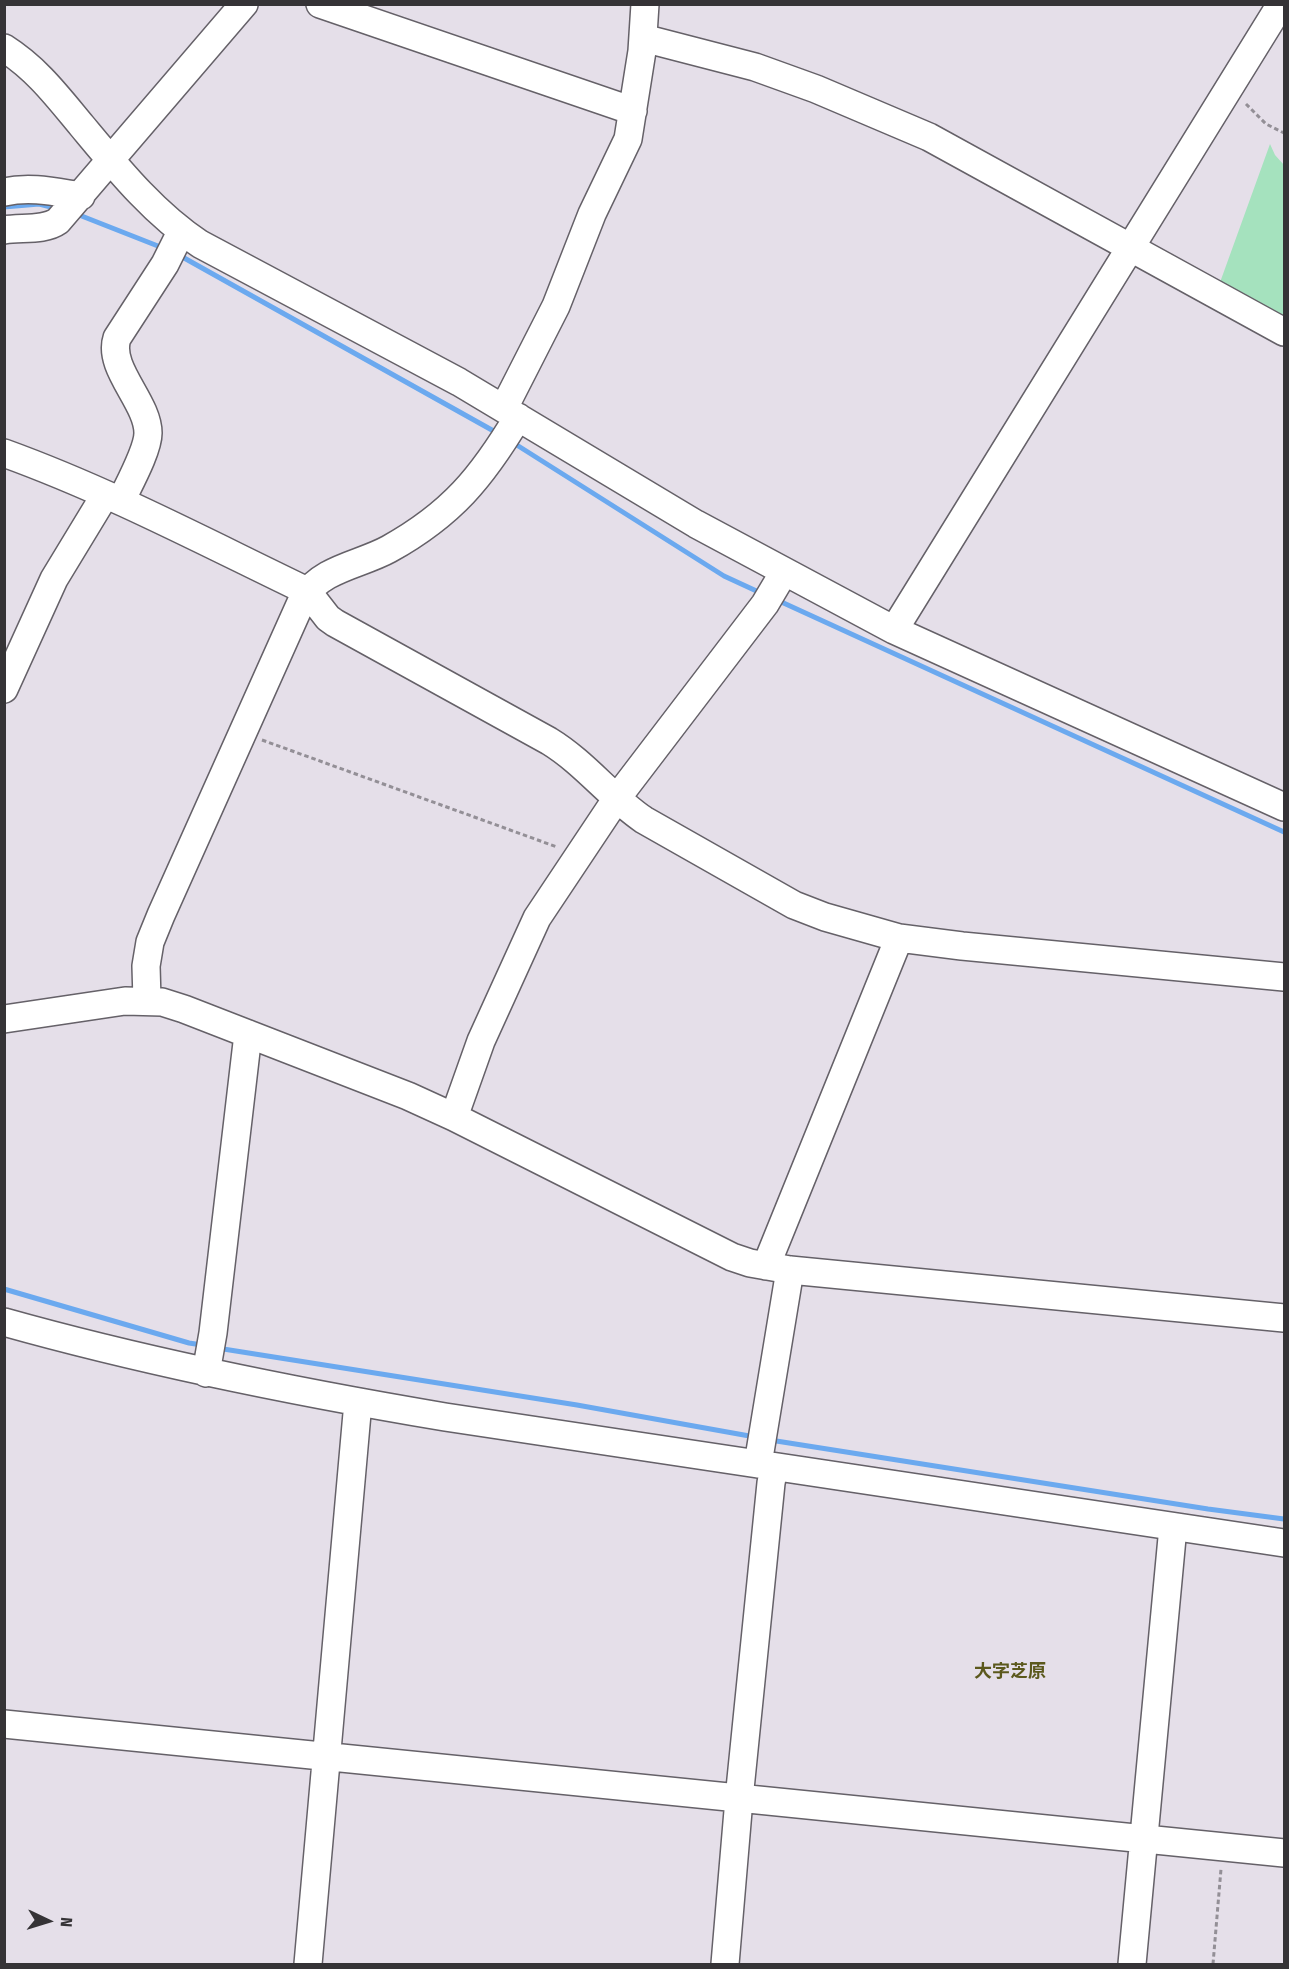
<!DOCTYPE html>
<meta charset="utf-8">
<style>
body{margin:0}
#map{position:relative;width:1289px;height:1969px;overflow:hidden;background:#e5dfe9;font-family:"Fira Sans Condensed",sans-serif}
canvas{display:block}
.frame{position:absolute;inset:0;border:6px solid #353336;pointer-events:none}
.north{position:absolute;left:18px;top:1891px;width:60px;height:60px;-webkit-text-stroke:4px #e5dfe9;paint-order:stroke;rotate:94deg;font-size:16px;font-weight:700;line-height:24px;text-align:center;color:#353336}
.north::after{content:'';display:block;margin:auto;width:21px;height:27px;background:#353336;clip-path:polygon(50% 0,100% 100%,50% 72%,0 100%)}
</style>
<div id="map">
<canvas width="1289" height="1969"></canvas>
<div class="frame"></div>
<div class="north">N</div>
</div>
<script>
const c = document.querySelector('canvas').getContext('2d');
c.lineJoin = 'round';
function fill(path, color) {
  c.fillStyle = color;
  c.fill(path, 'evenodd');
}
function strokePath(path, color, width, dash) {
  c.strokeStyle = color;
  c.lineWidth = width;
  c.lineCap = dash ? 'butt' : 'round';
  c.setLineDash(dash || []);
  c.stroke(path);
}
function label(font, color, halo, rows, align = 'center') {
  c.font = font + ' "Fira Sans Condensed","Noto Sans JP",sans-serif';
  c.lineWidth = 4.5;
  c.setLineDash([]);
  c.textBaseline = 'middle';
  c.strokeStyle = halo;
  c.fillStyle = color;
  for (const [text, x, y, turn = 0] of rows) {
    c.save();
    c.translate(x, y);
    c.rotate((+turn || 0) * Math.PI / 180);
    c.textAlign = isNaN(turn) ? turn : align;
    if (halo) c.strokeText(text, 0, 0);
    c.fillText(text, 0, 0);
    c.restore();
  }
}
fill(new Path2D(`
 M1270,144l5,11 9,10v178l-70,-44z`), '#a5e2be');
strokePath(new Path2D(`
 M4,207l35,-3 20,5
 M74,213l89,35
 M177,254l322,180
 M512,442l212,134 39,18
 M777,600l507,232
 M4,1289l185,54 13,2
 M217,1348l360,57 178,32
 M770,1440l438,69 76,10`), '#6ba9ef', 5);
const minor = new Path2D(`
 M320,4l313,107
 M643,38l112,29 61,22 113,48 355,195
 M4,48c33,21 53,48 78,78 35,42 72,88 118,118l259,138 237,142 198,106 390,177
 M4,192c27,-6 51,0 77,4
 M4,230c17,-3 40,1 54,-9l186,-217
 M504,408l52,-102 36,-92 36,-75 14,-88 3,-47
 M4,453c105,38 203,90 303,138l21,27 7,5 214,118c36,22 61,56 95,79l150,85 31,12 74,21 63,8 322,31
 M121,501c8,-17 27,-51 27,-68 0,-31 -41,-65 -31,-95l48,-74 16,-32
 M894,630l387,-626
 M4,689l50,-110 51,-84
 M147,1000l-1,-34 4,-24 11,-27 142,-317c19,-30 57,-33 86,-49 63,-35 93,-72 129,-132
 M4,1019l121,-18 37,1 22,7 224,87 46,21 278,140 18,6 40,7 494,48
 M454,1117l27,-76 56,-123 80,-120 148,-194 19,-32
 M766,1266l133,-328
 M4,1322c146,41 292,70 441,95l839,126
 M206,1373l7,-40 35,-299
 M758,1464l32,-194
 M4,1724l1280,129
 M308,1964l50,-562
 M725,1964l14,-165 32,-316 3,-16
 M1132,1964l41,-437`);
strokePath(minor, '#656168', 30);
strokePath(new Path2D(`
 M1246,104l20,20 18,9
 M262,740l295,107
 M1213,1964l8,-95`), '#938f96', 3, [4.5, 3]);
strokePath(minor, '#fff', 27);
label('bold 18px', '#5b581c', '#e5dfe9', [
 ["大字芝原",1010,1672]
]);
</script>
